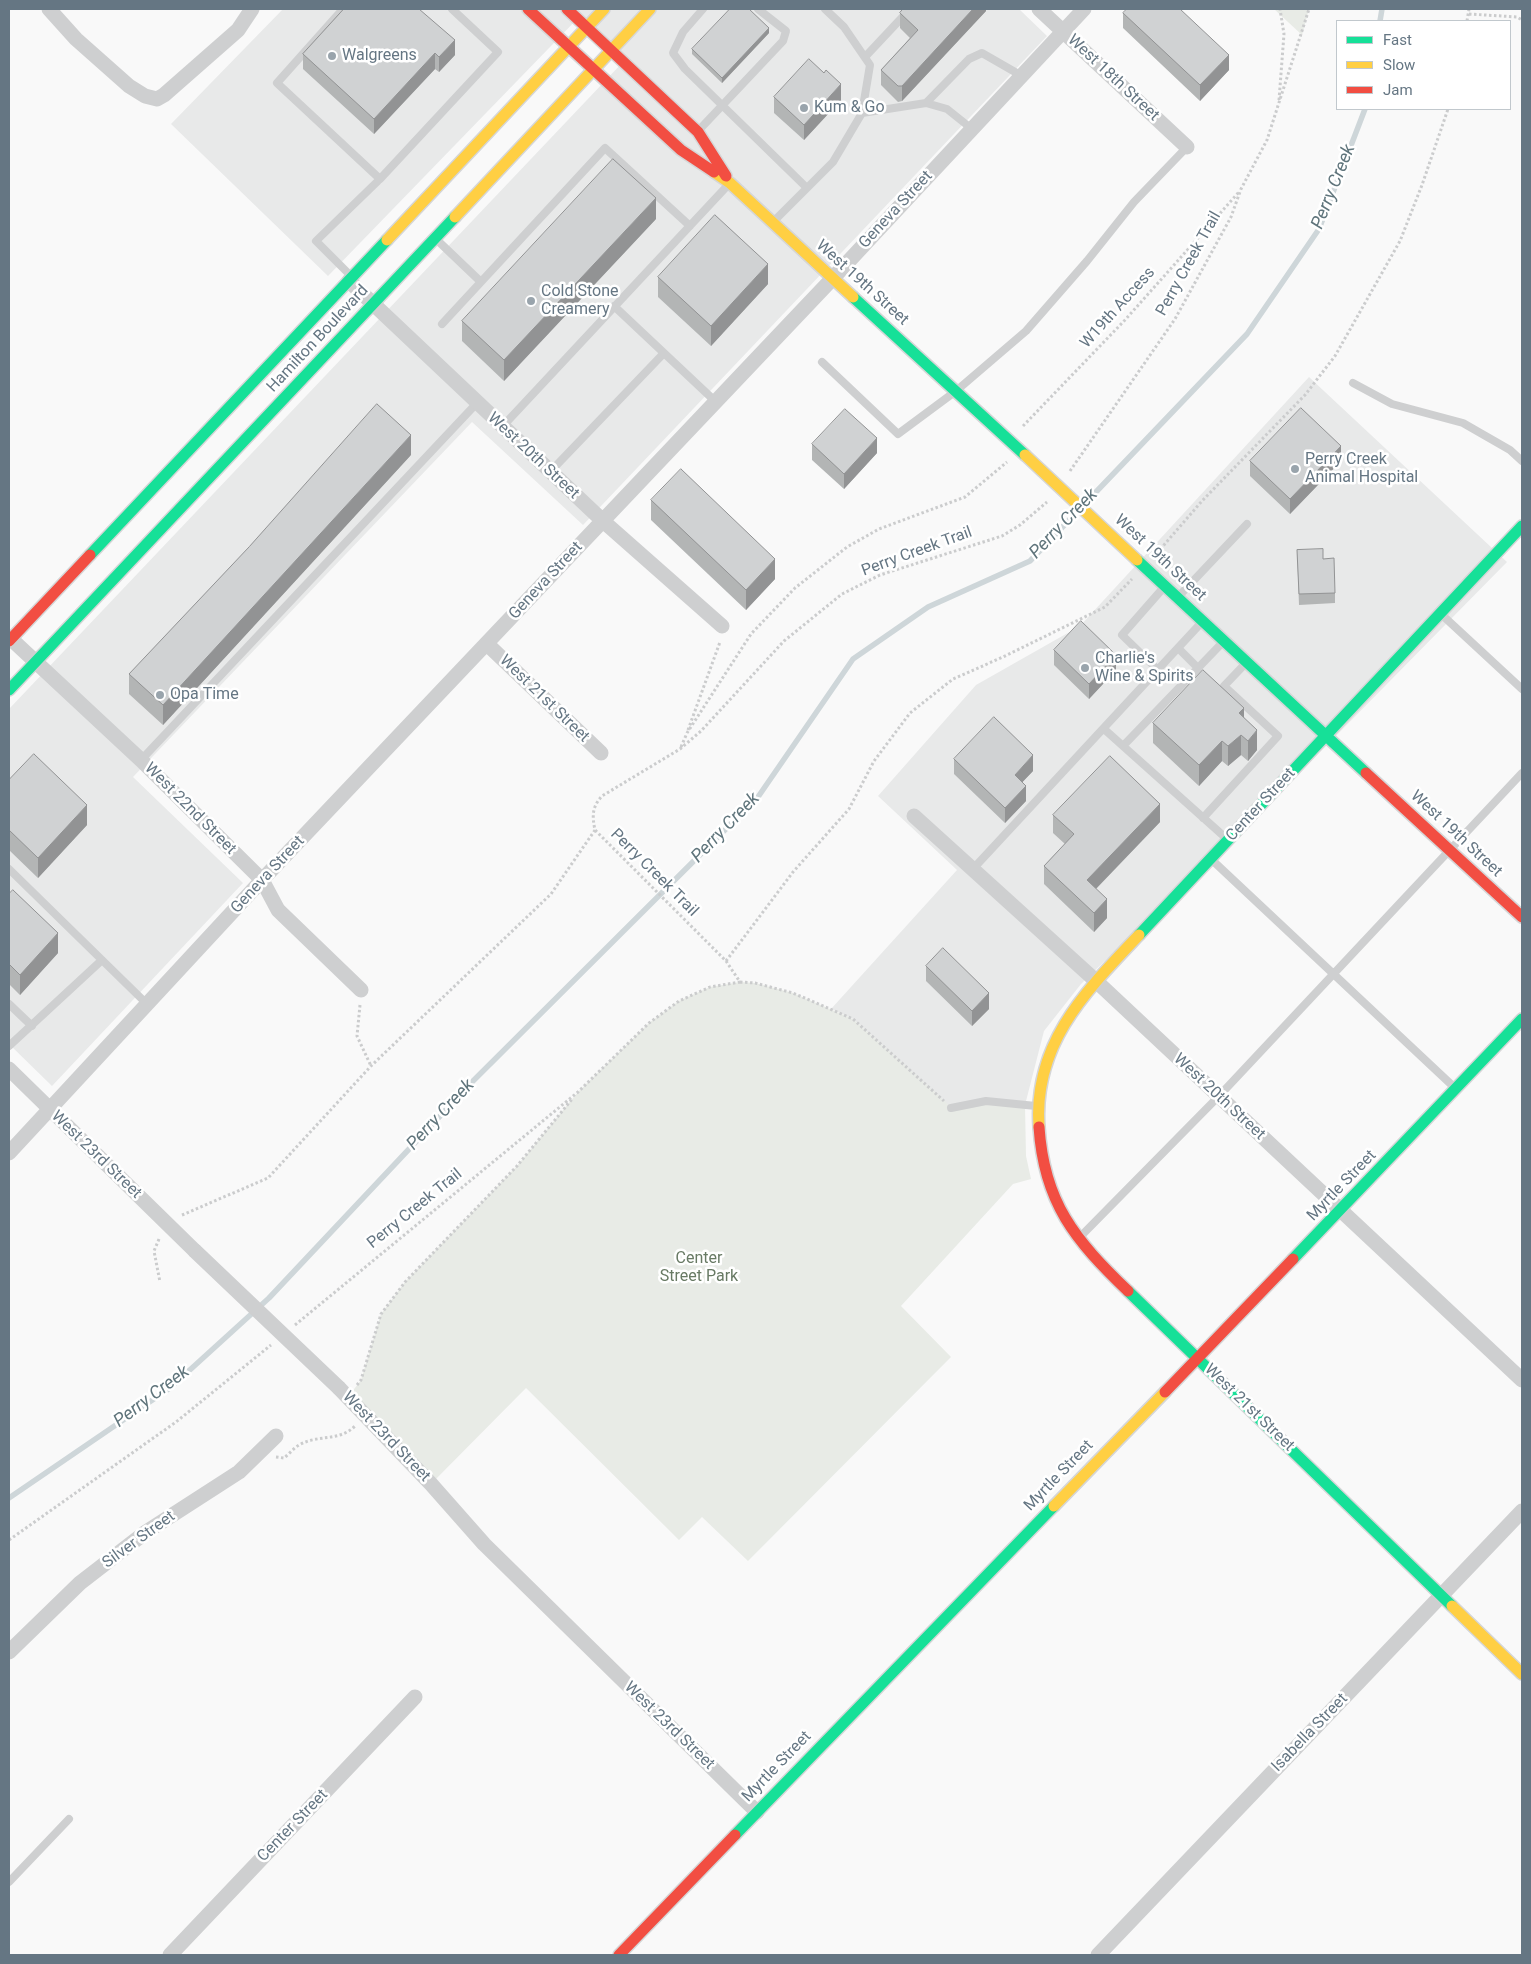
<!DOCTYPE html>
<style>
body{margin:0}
#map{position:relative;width:1531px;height:1964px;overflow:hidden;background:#f9f9f9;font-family:Roboto,sans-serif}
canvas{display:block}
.frame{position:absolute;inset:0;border:10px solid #657683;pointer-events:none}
.legend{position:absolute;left:1336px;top:20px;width:175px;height:90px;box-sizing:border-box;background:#fff;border:1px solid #c1c8cd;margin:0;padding:6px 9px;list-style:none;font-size:15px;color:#657683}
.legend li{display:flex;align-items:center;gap:10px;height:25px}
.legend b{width:25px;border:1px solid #c1c8cd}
</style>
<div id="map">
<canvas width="1531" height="1964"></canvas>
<div class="frame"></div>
<ul class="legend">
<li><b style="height:6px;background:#16e098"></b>Fast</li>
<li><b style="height:6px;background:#ffcf43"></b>Slow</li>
<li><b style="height:6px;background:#f24e42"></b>Jam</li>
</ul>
</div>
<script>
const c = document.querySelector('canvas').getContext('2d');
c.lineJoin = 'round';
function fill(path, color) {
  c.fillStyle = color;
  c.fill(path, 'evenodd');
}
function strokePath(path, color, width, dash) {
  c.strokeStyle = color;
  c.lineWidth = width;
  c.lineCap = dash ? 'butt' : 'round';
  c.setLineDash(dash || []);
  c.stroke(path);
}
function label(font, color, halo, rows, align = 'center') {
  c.font = font + ' Roboto,sans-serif';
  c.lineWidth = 5;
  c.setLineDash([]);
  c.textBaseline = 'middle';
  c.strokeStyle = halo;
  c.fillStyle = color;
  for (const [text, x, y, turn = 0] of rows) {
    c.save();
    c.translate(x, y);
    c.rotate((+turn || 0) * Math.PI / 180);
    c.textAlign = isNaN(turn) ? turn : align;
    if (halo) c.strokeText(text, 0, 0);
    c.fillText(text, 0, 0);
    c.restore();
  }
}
fill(new Path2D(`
 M283,9h736l28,27 -464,489 -111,-103 -339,355 110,106 -191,203 -43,-42v-335l614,-647 -41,-48 -254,262 -157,-152z
 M1309,377l198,185 -183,186 -243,236 -37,47 -19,74 -74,3 -98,-89 -22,-10 126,-139 -79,-74 98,-111 104,-59z`), '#e8e9e9');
fill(new Path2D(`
 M1274,9h35l-7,26z
 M740,982l15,1 38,10 60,26 98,88 35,-6 39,4 1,51 5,23 -18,5 -112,122 50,51 -203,204 -46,-44 -23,23 -153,-152 -95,96 -83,-87 13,-17 20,-66 24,-32 112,-116 61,-74 71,-69 30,-22 31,-14z`), '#e8ebe6');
strokePath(new Path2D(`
 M1380,21l2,-12
 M9,1498l161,-110 99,-90 204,-217 285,-284 95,-138 75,-52 102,-46 217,-227 72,-105 46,-120`), '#ced6d9', 5.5);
const fast = new Path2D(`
 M853,297l172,158
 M90,555l297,-315
 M1137,560l229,213
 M9,690l446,-473
 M1139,935l383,-409
 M1293,1259l229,-240
 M1128,1291l324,315
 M735,1835l319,-329`);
const slow = new Path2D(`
 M714,172l16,11 123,114
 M455,217l195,-208
 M387,240l217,-231
 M1039,1127c-6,-84 47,-136 100,-192
 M1054,1506l111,-114
 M1452,1606l70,68`);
const jam = new Path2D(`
 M528,9l153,141 33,22
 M567,9l131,123 28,44
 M9,641l81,-86
 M1366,773l156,144
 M1039,1127c5,76 36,113 89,164
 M1165,1392l128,-133
 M619,1955l116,-120`);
strokePath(fast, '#d5d6d7', 14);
strokePath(slow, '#d5d6d7', 14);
strokePath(jam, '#d5d6d7', 14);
strokePath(new Path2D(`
 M1469,14l48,3 5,3
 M1467,21l2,-12
 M1279,100l5,-66 -4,-25
 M1023,426l102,-106 114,-128
 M1070,471l105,-152 56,-102 10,-28 26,-49 42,-131
 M1157,553l45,-52 103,-106 30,-39 65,-115 22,-56 26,-76
 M688,730l32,-88
 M681,747l6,-14 64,-99 44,-46 52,-41 32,-18 86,-32 42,-35
 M726,961l67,-89 56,-63 25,-48 36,-48 43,-34 50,-22 102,-50 27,-28
 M740,982l15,1 38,10 60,26 91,82
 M360,1005l-3,31 14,30
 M182,1215l86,-37 103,-112 180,-172 44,-64
 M159,1239l-5,12 6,31
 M295,1325l283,-233 71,-69 30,-22 31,-14 30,-5 -14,-21 -131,-131c-3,-14 -3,-23 7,-34l78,-47 21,-18 83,-90 58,-47 38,-19 122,-39 18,-11 27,-23
 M357,1385l4,-5 20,-66 24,-32 112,-116 56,-68
 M276,1457l8,1c5,-4 10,-10 15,-13 19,-11 40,-3 56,-19
 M9,1540l167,-118 95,-77`), '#cbcccd', 3, [2.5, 2.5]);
strokePath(new Path2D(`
 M343,9l-66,74 103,96 -64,62 34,34
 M703,9l-20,23 -10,21 12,16 122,119
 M865,57l45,-48
 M926,103l43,-44 13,-6 40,23
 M862,113l64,-10 21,6 25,20
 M699,130l84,-89 3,-10 -28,-22
 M380,179l118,-127 -46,-43
 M774,221l59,-59 29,-49 8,-48 -26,-38 -19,-18
 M437,240l44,42
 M614,306l102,96
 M442,324l163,-176 85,78
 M822,362l76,72 58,-43 70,-60 61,-70 47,-59 53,-55
 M1353,383l39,21 71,19 47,27 12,11
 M502,427l227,-243
 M550,472l114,-119
 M1178,597l69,-73
 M1441,614l81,75
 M1178,648l20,20
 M1158,670l-36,-35 43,-49
 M1104,729l123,110
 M1123,746l101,-105
 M141,760l335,-356
 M1203,818l75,-82 -54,-50 21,-22
 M1212,860l243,228
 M9,869l139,136
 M972,870l230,-248
 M9,1004l23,22
 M9,1046l93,-86
 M951,1108l35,-7 50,5
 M1080,1237l139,-141 303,-323
 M9,1882l60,-63`), '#cecfd0', 8);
strokePath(new Path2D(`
 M49,9l27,30 53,47 16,10 12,3 7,-4 74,-65 14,-21
 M1039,9l148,138
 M349,281l254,240 119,105
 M9,637l132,123 121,120 16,30 83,80
 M487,644l114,109
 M914,816l182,165 426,399
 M9,1069l186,182
 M9,1153l253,-273 571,-602 251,-269
 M339,1388l92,96 53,60 273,268
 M9,1652l71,-69 66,-51 93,-60 37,-36
 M170,1955l245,-258
 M1098,1955l424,-444`), '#cecfd0', 15);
strokePath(fast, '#16e098', 11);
strokePath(slow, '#ffcf43', 11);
strokePath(jam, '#f24e42', 11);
const slowBridge = new Path2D(`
 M1025,455l112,105`);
strokePath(slowBridge, '#d5d6d7', 14, []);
strokePath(new Path2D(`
 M195,1251l144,137`), '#cecfd0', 15);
strokePath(slowBridge, '#ffcf43', 11);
fill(new Path2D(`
 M344,9l111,46 -16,17 -4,-3 -61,65 -71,-65v-15z
 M986,9v2l-84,90 -4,1 -17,-17v-15l29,-32 -10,-10v-15z
 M1123,13l106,57 -29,31 -77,-73z
 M769,33l-47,50 -30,-29v-5z
 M774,97l67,3 -37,40 -30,-27z
 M656,219l-152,162 -42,-40v-20z
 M658,277l110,7 -57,62 -53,-49z
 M812,444l65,9 -33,36 -32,-29z
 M411,455l-248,270 -34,-31v-20z
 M1250,461h91l-51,53 -40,-38z
 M651,500l124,79 -29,31 -95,-90z
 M1297,550l26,9 12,34v10l-36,2z
 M1054,650l62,20 -27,29 -35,-34z
 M1244,717l13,33 -9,11 -7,-6 -13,11 -6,-5 -23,25 -46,-43v-20z
 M954,759l79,12 -11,11 4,19 -21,22 -51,-49z
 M9,780l78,45 -49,53 -29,-28z
 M1053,815l107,7 -64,67 11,29 -13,14 -50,-48v-18l21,-22 -12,-11z
 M9,894l49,59 -38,42 -11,-11z
 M926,966l63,43 -17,17 -46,-45z`), '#b3b5b5');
fill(new Path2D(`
 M973,9h13v2l-84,90v-15z
 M769,28v5l-47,50v-5z
 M455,40v15l-16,17v-15z
 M435,53v16l-61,65v-15z
 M1229,55v15l-29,31v-16z
 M841,84v16l-37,40v-15z
 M656,198v21l-152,162v-21z
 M768,264v20l-57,62v-20z
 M411,435v20l-248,270v-20z
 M877,438v15l-33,36v-15z
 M1341,446v15l-51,53v-15z
 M775,559v20l-29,31v-20z
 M1116,655v15l-27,29v-15z
 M1244,708v20l-5,-15z
 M1257,730v20l-9,11v-20z
 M1241,735v20l-13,11v-20z
 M1222,741v20l-23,25v-21z
 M1033,755v16l-18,19v-15z
 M1026,786v15l-21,22v-15z
 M1160,804v18l-73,76v-18z
 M87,805v20l-49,53v-20z
 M1107,899v19l-13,14v-19z
 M58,933v20l-38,42v-20z
 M989,993v16l-17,17v-15z`), '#929394');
const building = new Path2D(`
 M344,9h75l36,31 -16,17 -4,-4 -61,66 -71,-65z
 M730,9h19l20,19 -47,50 -30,-29z
 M903,9h70l-71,77h-4l-17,-16 37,-40 -18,-17z
 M1127,9h53l49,46 -29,30 -77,-72z
 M809,59l15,14 2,-3 15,14 -37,41 -30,-28z
 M613,159l43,39 -152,162 -42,-39z
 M715,215l53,49 -57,62 -53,-49z
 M377,404l34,31 -248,270 -34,-31 120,-127z
 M1301,408l40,38 -51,53 -40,-38z
 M845,409l32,29 -33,36 -32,-30z
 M681,469l94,90 -29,31 -95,-90z
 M1323,549v10l11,-1 1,35 -36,1 -2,-44z
 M1081,621l35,34 -27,29 -35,-34z
 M1203,670l41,38 -5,5 18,17 -9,11 -7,-6 -13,11 -6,-5 -23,24 -46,-42z
 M994,717l39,38 -18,20 11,11 -21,22 -51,-49z
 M34,754l53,51 -49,53 -29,-28v-50z
 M1110,756l50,48 -73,76 20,19 -13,14 -50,-47 30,-32 -21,-19z
 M13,890l45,43 -38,42 -11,-11v-70z
 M943,948l46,45 -17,18 -46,-45z`);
fill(building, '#d0d2d3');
strokePath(building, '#929394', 1);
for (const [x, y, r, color] of [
 [332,56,5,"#99a4ac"],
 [804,108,5,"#99a4ac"],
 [531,301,5,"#99a4ac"],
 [1295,469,5,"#99a4ac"],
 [1085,668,5,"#99a4ac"],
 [160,695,5,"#99a4ac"]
]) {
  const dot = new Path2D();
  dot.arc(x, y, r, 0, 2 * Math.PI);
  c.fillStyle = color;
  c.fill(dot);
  strokePath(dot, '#fff', 2);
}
label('16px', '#657683', '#fff', [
 ["Walgreens",342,56],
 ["Kum & Go",814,108],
 ["Cold Stone",541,292],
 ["Creamery",541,310],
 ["Perry Creek",1305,460],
 ["Animal Hospital",1305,478],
 ["Charlie's",1095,659],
 ["Wine & Spirits",1095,677],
 ["Opa Time",170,695]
], 'left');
label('16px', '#657683', '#fff', [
 ["West 18th Street",1113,78,43],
 ["Geneva Street",896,210,-47],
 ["Perry Creek Trail",1189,264,-61],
 ["West 19th Street",862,283,42],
 ["W19th Access",1118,308,-48],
 ["Hamilton Boulevard",318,339,-47],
 ["West 20th Street",533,456,43],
 ["Perry Creek Trail",917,552,-20],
 ["West 19th Street",1160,558,43],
 ["Geneva Street",546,581,-47],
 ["West 21st Street",544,699,44],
 ["Center Street",1261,805,-47],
 ["West 22nd Street",190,809,45],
 ["West 19th Street",1456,834,43],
 ["Perry Creek Trail",654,873,45],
 ["Geneva Street",268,875,-47],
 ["West 20th Street",1219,1097,43],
 ["West 23rd Street",96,1155,44],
 ["Myrtle Street",1342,1186,-46],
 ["Perry Creek Trail",415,1209,-39],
 ["West 21st Street",1249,1408,44],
 ["West 23rd Street",386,1437,46],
 ["Myrtle Street",1059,1476,-46],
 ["Silver Street",139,1540,-36],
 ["West 23rd Street",669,1726,44],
 ["Isabella Street",1310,1733,-46],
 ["Myrtle Street",777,1767,-46],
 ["Center Street",293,1826,-46]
]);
label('16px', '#687a64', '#fff', [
 ["Center",699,1259],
 ["Street Park",699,1277]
]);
label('italic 18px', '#60757c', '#fff', [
 ["Perry Creek",1334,187,-68],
 ["Perry Creek",1064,524,-46],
 ["Perry Creek",726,828,-46],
 ["Perry Creek",441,1115,-47],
 ["Perry Creek",152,1397,-37]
]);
</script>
